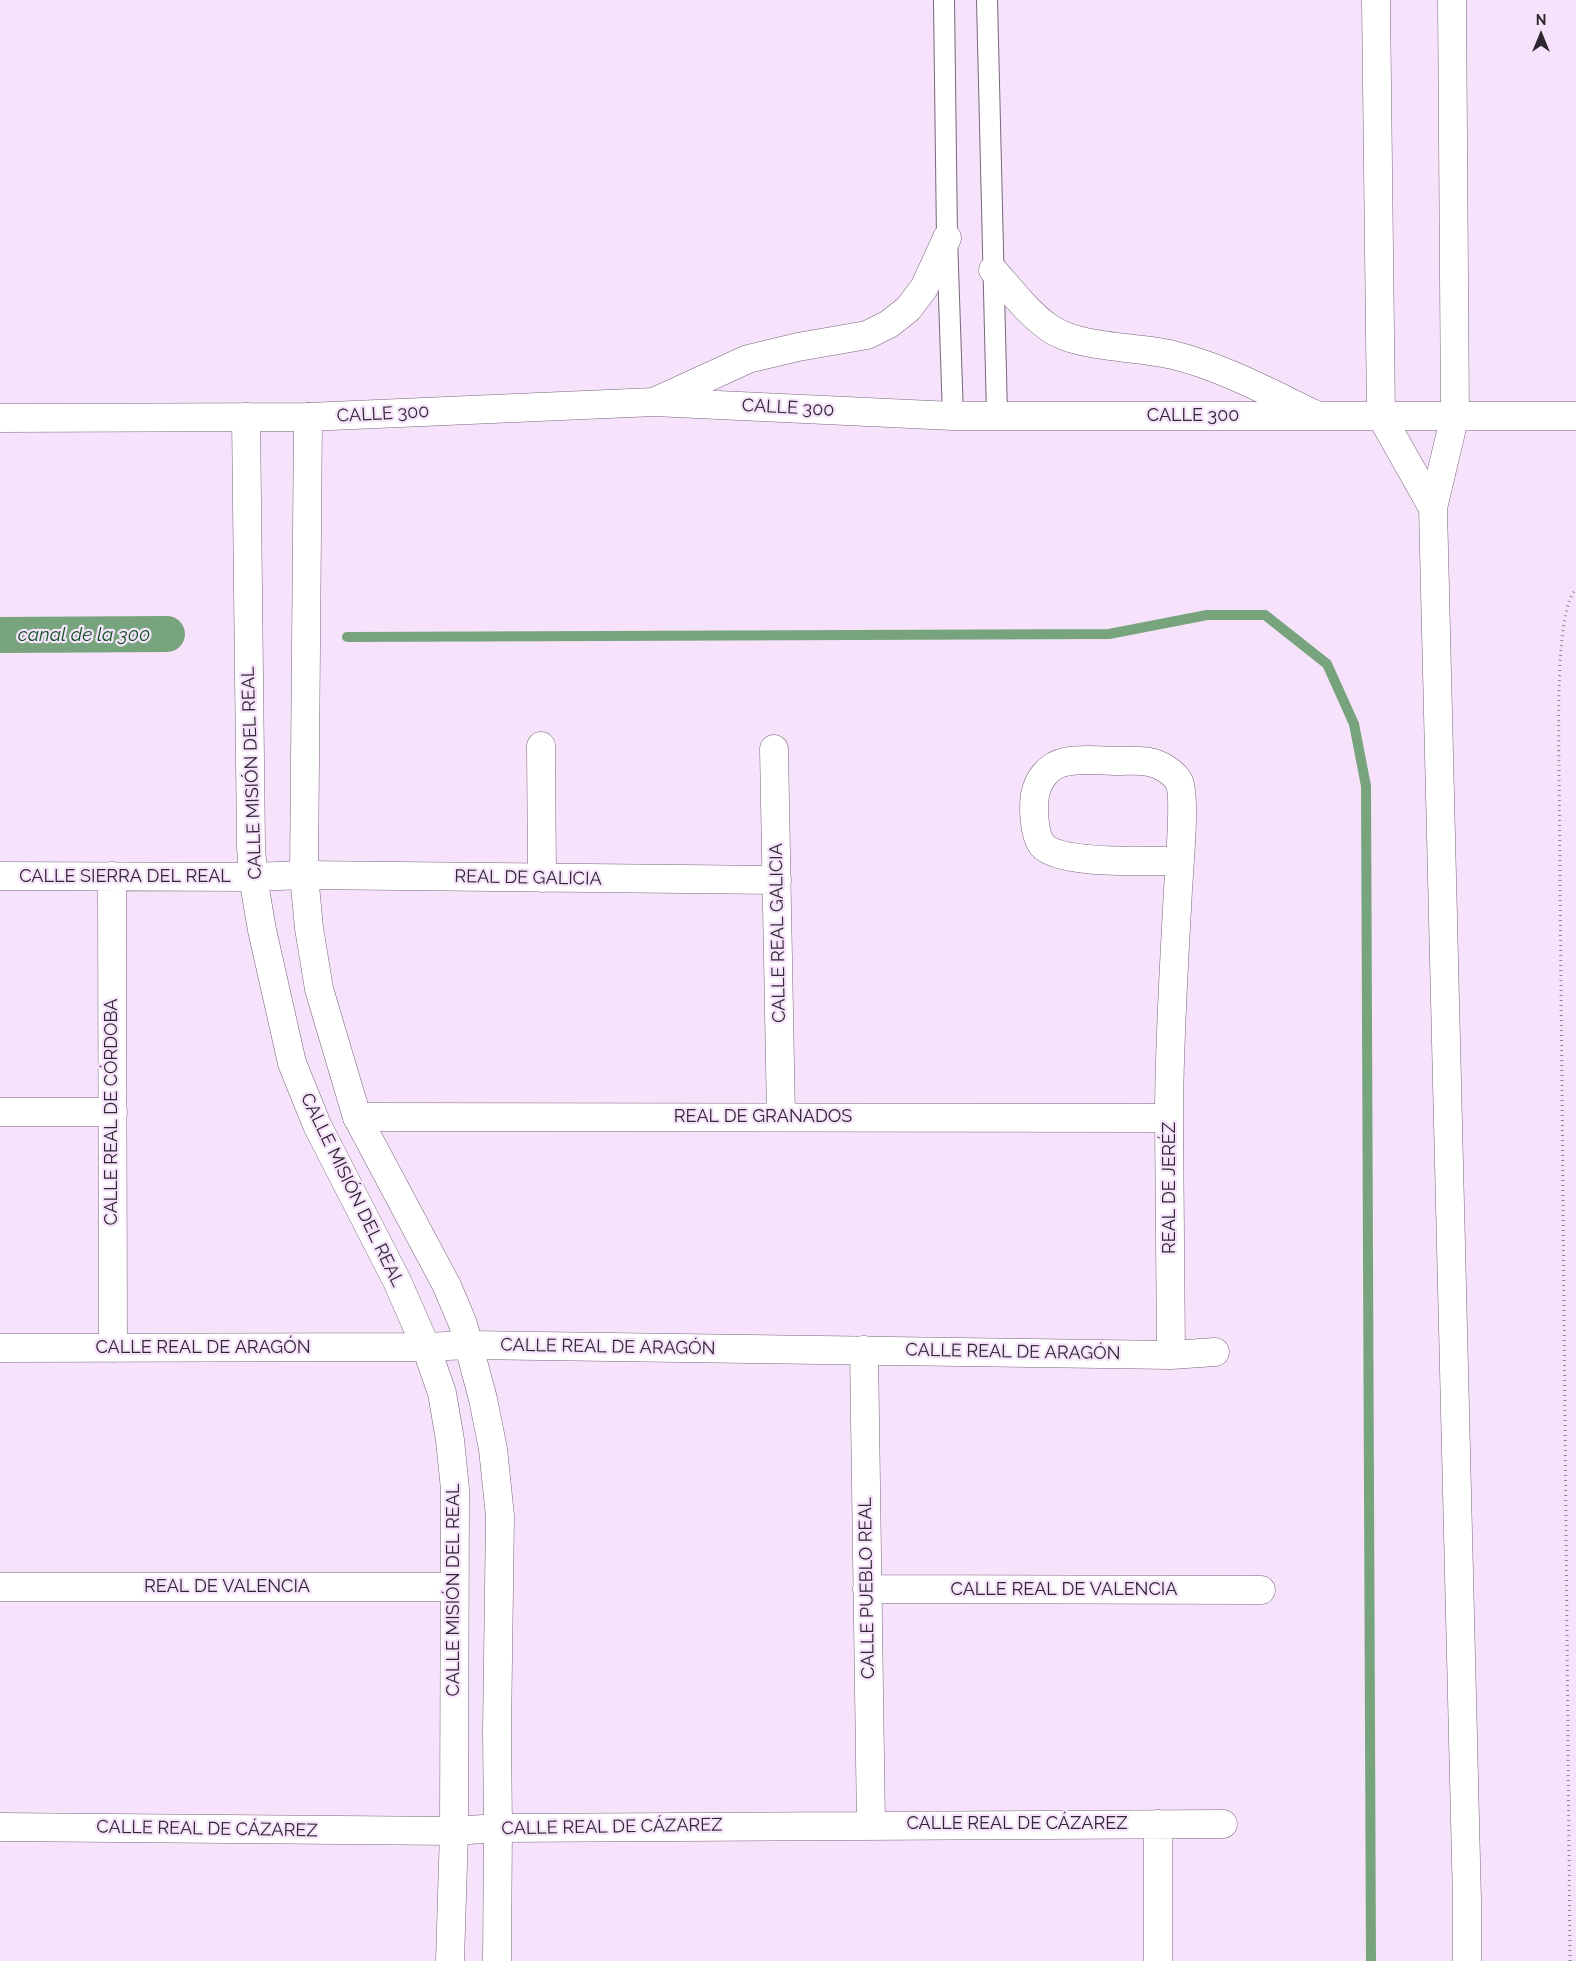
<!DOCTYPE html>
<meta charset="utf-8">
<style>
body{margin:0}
#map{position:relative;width:1576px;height:1961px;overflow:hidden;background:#f6e2fa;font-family:Raleway,sans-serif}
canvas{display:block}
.north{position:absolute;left:1516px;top:10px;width:50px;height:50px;-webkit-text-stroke:4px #f6e2fa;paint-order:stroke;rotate:0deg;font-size:14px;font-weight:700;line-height:20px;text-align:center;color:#2e2730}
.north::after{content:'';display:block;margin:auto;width:18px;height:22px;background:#2e2730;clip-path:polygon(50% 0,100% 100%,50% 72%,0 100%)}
</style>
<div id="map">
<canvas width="1576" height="1961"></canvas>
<div class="north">N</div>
</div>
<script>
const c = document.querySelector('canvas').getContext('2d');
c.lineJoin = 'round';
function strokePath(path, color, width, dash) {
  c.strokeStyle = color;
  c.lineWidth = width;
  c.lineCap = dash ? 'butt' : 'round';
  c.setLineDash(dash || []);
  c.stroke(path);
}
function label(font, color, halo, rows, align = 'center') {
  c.font = font + ' Raleway,sans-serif';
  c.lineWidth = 4.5;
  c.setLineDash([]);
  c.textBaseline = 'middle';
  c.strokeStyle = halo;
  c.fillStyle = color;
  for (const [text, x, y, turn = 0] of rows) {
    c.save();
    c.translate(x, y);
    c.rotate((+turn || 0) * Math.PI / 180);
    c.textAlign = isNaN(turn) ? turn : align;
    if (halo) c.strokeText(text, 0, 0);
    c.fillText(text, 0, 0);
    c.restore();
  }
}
strokePath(new Path2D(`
 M347,637l762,-3 98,-19h58l62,49 27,60 12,62 5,1175`), '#78a47d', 10);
strokePath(new Path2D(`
 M0,635l167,-1`), '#78a47d', 36);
const lane = new Path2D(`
 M944,0l3,238 6,178
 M987,0l10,415`);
const street = new Path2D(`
 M1376,0l5,416 52,92
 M1452,0l3,415 -22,93 34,1393v60
 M541,746l1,132
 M774,749l7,368
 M0,876l253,1 51,-2 473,5
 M112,876l1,472
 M0,1112h113
 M357,1117l812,1
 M0,1348l426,-1 43,-2 702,10 44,-3
 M864,1350l7,475
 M1171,1355c0,-79 -2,-157 -2,-235 0,-77 5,-154 9,-230 1,-20 8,-94 1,-108 -5,-10 -19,-18 -30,-20 -9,-2 -19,-1 -28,-1 -18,0 -39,-3 -56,1 -16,3 -27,17 -30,33 -2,13 -1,40 7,50 19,21 108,15 137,16
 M0,1587h454
 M867,1589l394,1
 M1158,1824v137
 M0,1827l454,4 44,-3 725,-4`);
const secondary = new Path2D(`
 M246,417l5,429 2,31 9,53 30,133 25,62 80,156 29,66 16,46 8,47 5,49 -1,342 -4,130
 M308,417l-4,458 5,53 10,61 38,128 90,169 16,38 20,75 10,50 7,67 -3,215 1,97 -1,133`);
const primary = new Path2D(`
 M993,270c17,19 34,42 55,57 29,22 89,19 125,28 49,12 95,37 141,59
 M656,401l92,-42 50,-12 69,-12 22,-11 19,-15 16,-21 23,-50
 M0,418l308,-1 346,-15 299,14h623`);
strokePath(lane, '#78667b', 22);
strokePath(street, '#78667b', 29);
strokePath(secondary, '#78667b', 29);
strokePath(primary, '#78667b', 29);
strokePath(new Path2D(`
 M1570,1961l-11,-1195c0,-34 -4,-156 17,-177`), '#908393', 3, [1, 4]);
strokePath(lane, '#fff', 20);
strokePath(street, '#fff', 28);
strokePath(secondary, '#fff', 28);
strokePath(primary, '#fff', 28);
label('18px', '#2e2730', '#f6e2fa', [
 ["CALLE 300",788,408,3],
 ["CALLE 300",383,414,-3],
 ["CALLE 300",1193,416],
 ["CALLE MISIÓN DEL REAL",252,773,-92],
 ["CALLE SIERRA DEL REAL",125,877],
 ["REAL DE GALICIA",528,878,1],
 ["CALLE REAL GALICIA",778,933,-91],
 ["CALLE REAL DE CÓRDOBA",112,1112,-90],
 ["REAL DE GRANADOS",763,1117],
 ["REAL DE JERÉZ",1170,1188,-90],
 ["CALLE MISIÓN DEL REAL",352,1190,64],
 ["CALLE REAL DE ARAGÓN",608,1347,1],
 ["CALLE REAL DE ARAGÓN",203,1348],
 ["CALLE REAL DE ARAGÓN",1013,1352,1],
 ["REAL DE VALENCIA",227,1587],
 ["CALLE PUEBLO REAL",867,1588,-91],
 ["CALLE MISIÓN DEL REAL",454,1590,-90],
 ["CALLE REAL DE VALENCIA",1064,1590],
 ["CALLE REAL DE CÁZAREZ",1017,1824],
 ["CALLE REAL DE CÁZAREZ",612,1827,-1],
 ["CALLE REAL DE CÁZAREZ",207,1829,1]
]);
label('italic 19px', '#0d5320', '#f6e2fa', [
 ["canal de la 300",84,635]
]);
</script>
